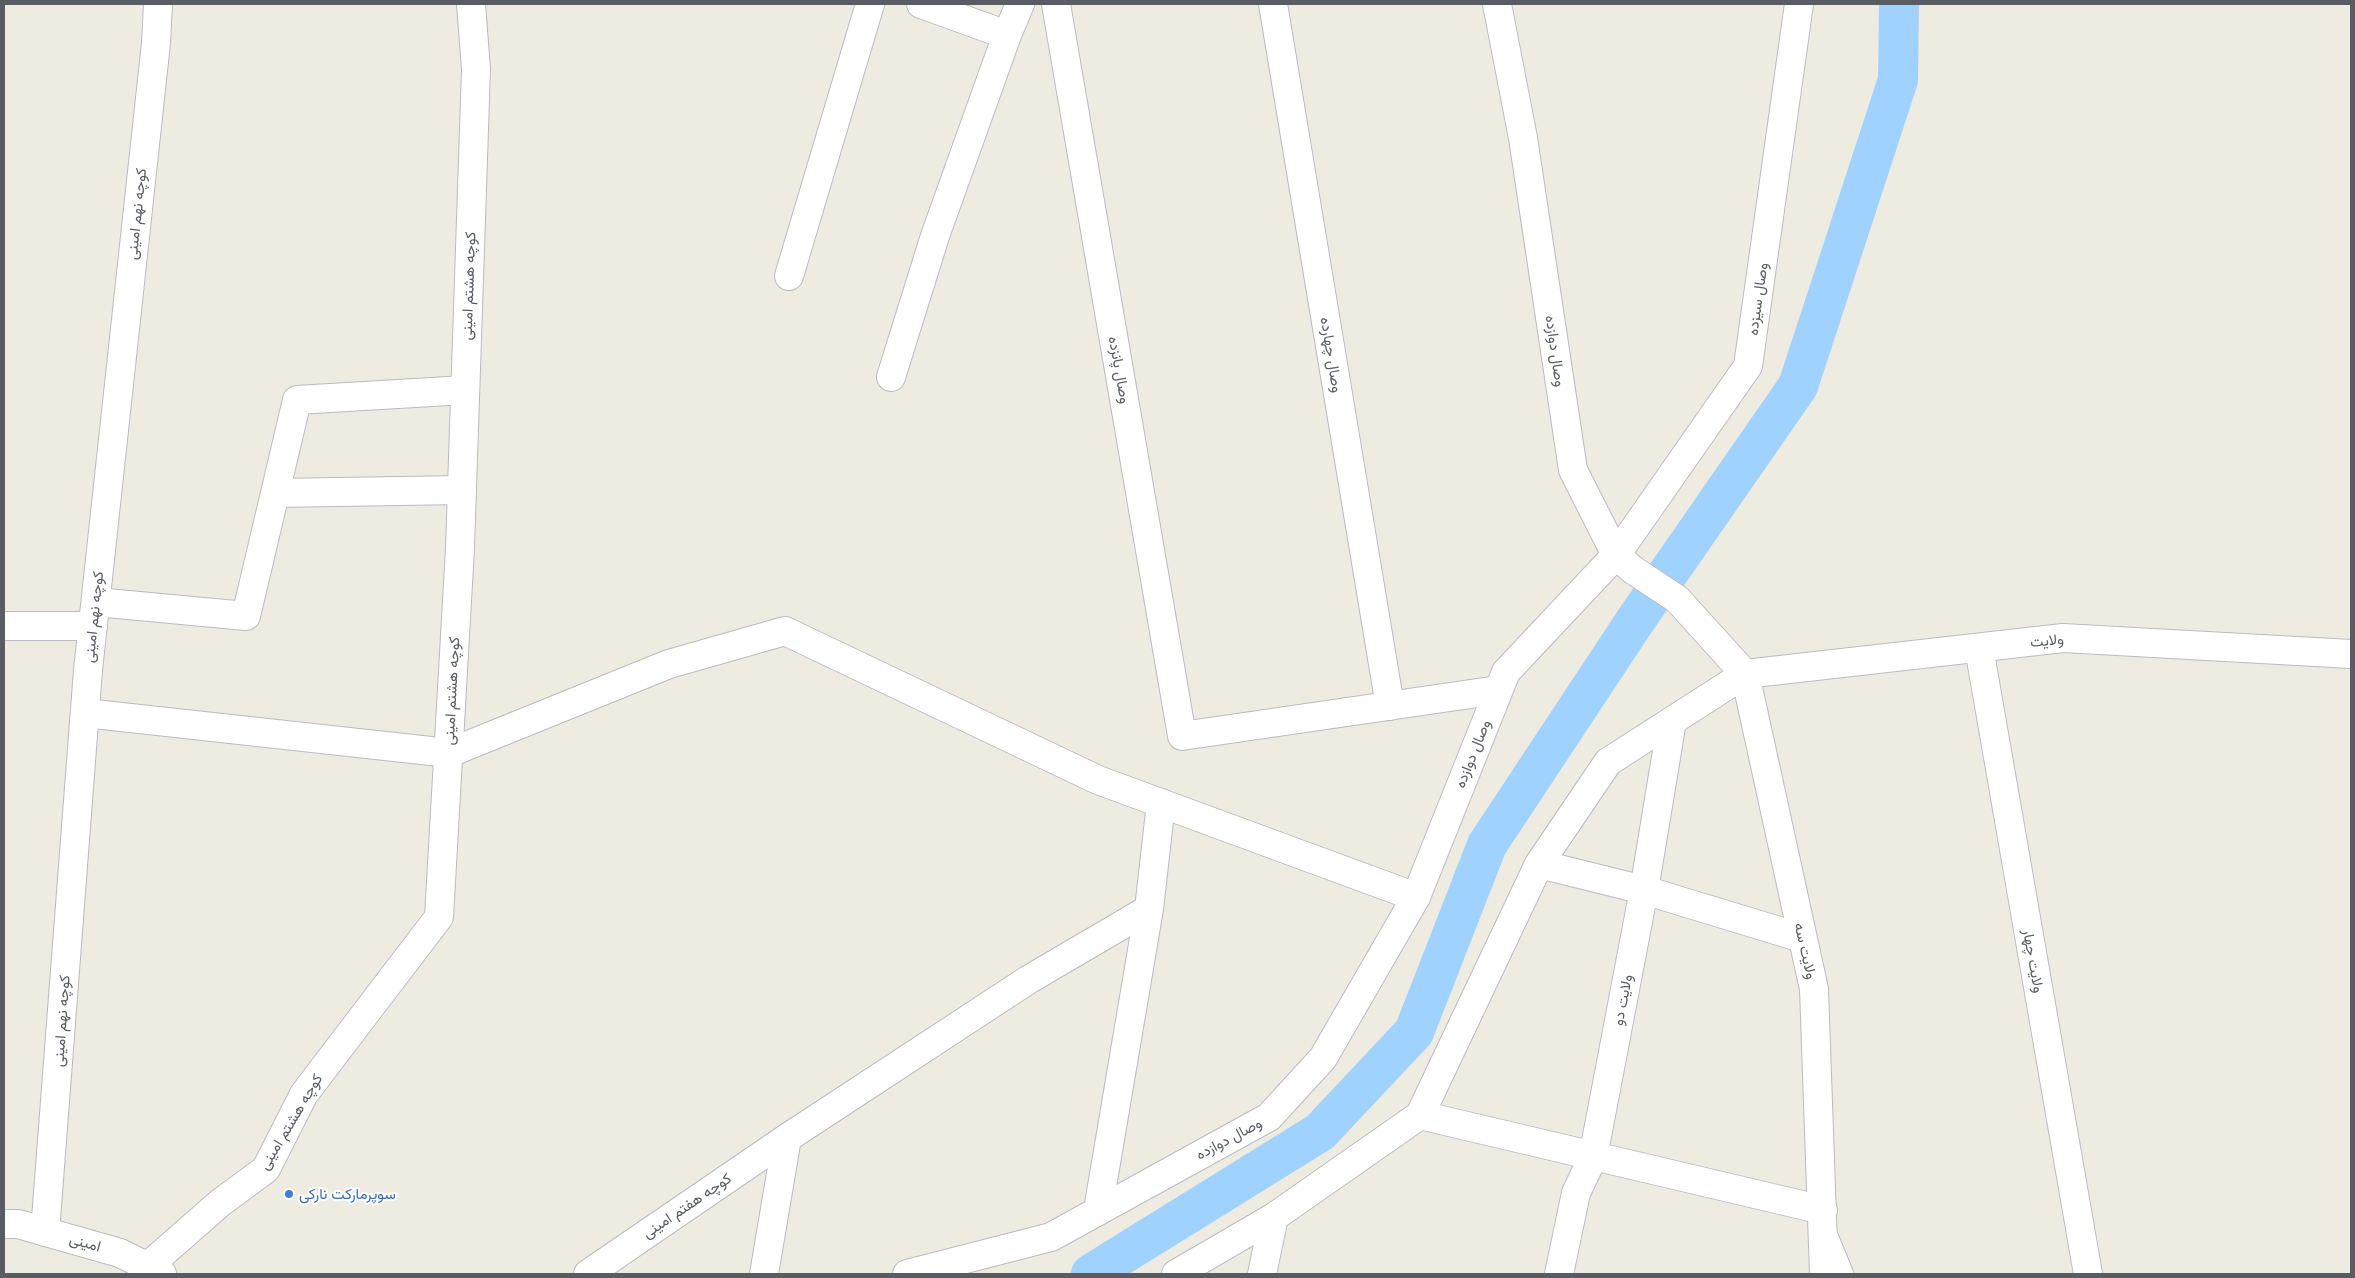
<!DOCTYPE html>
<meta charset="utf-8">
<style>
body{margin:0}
#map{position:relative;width:2355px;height:1278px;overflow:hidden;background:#eeece1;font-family:Mulish,sans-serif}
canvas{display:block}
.frame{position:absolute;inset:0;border:5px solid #595d63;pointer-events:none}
</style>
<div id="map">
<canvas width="2355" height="1278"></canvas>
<div class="frame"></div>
</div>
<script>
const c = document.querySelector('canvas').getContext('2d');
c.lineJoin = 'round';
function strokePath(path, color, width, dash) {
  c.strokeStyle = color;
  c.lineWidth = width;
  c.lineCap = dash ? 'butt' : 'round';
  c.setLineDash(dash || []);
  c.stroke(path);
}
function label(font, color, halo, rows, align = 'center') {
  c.font = font + ' Mulish,Vazirmatn,sans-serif';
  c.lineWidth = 4;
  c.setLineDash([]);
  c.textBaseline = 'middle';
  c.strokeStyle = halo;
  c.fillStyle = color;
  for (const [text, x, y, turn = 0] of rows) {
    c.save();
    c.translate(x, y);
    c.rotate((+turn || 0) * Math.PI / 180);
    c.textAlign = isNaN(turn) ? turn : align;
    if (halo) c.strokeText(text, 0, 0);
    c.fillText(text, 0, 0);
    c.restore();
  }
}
strokePath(new Path2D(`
 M1091,1274l229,-142 94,-100 73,-187 148,-224 163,-235 100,-306 1,-76`), '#a0d2ff', 40);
const minor = new Path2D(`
 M921,4l86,31
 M1056,4l126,732 316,-46
 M1273,4l117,702
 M789,276l81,-272
 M891,377l44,-141 72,-201 13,-31
 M275,493l187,-3
 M96,602l150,14 51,-216 168,-10
 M4,626h89
 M1979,648l109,626
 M85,713l364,40 220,-89 116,-33 313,149 318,117
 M1539,864l105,26 158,48
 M1420,1115l403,95
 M1098,1210l51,-301 12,-106
 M1823,1235l16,39
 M588,1274l199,-136 241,-158 121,-71
 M764,1274l23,-136
 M1176,1274l98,-57 146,-102 119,-251 69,-102 137,-88 -68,-75 -44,-29 -17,-15 132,-189 51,-362
 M1262,1274l12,-57
 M1559,1274l17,-81 17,-36 51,-267 28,-169`);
const tertiary = new Path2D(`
 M4,1224h14l102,29 42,21
 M45,1232l43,-562 68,-627 2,-39
 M147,1267l73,-64 46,-34 38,-75 135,-177 21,-369 16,-479 -5,-65
 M907,1274l144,-37 218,-120 54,-59 93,-161 90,-225 110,-117 -43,-85 -50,-332 -26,-134
 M1824,1274l-10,-285 -69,-315 318,-36 288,16`);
strokePath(minor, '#b9bbc1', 30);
strokePath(tertiary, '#b9bbc1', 30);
strokePath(minor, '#fff', 28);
strokePath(tertiary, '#fff', 28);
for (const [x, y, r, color] of [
 [289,1194,5,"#3f7fe0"]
]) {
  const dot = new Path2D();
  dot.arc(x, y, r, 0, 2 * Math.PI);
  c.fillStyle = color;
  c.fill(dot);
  strokePath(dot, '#fff', 2);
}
label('15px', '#595d63', '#fff', [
 ["کوچه نهم امینی",137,214,-84],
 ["کوچه هشتم امینی",469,286,-88],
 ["وصال سیزده",1758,299,-82],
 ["وصال دوازده",1555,351,82],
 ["وصال چهارده",1331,355,81],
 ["وصال پانزده",1119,370,80],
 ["کوچه نهم امینی",94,617,-84],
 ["ولایت",2047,641,-5],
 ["کوچه هشتم امینی",452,691,-87],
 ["وصال دوازده",1473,754,-68],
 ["ولایت سه",1805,951,77],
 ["ولایت چهار",2033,961,80],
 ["ولایت دو",1623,1000,-79],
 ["کوچه نهم امینی",62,1021,-86],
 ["کوچه هشتم امینی",291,1122,-59],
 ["وصال دوازده",1229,1139,-28],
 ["کوچه هفتم امینی",687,1206,-34],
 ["امینی",85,1243,16]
]);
label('15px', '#366cbe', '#fff', [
 ["سوپرمارکت نارکی",299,1194]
], 'left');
</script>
